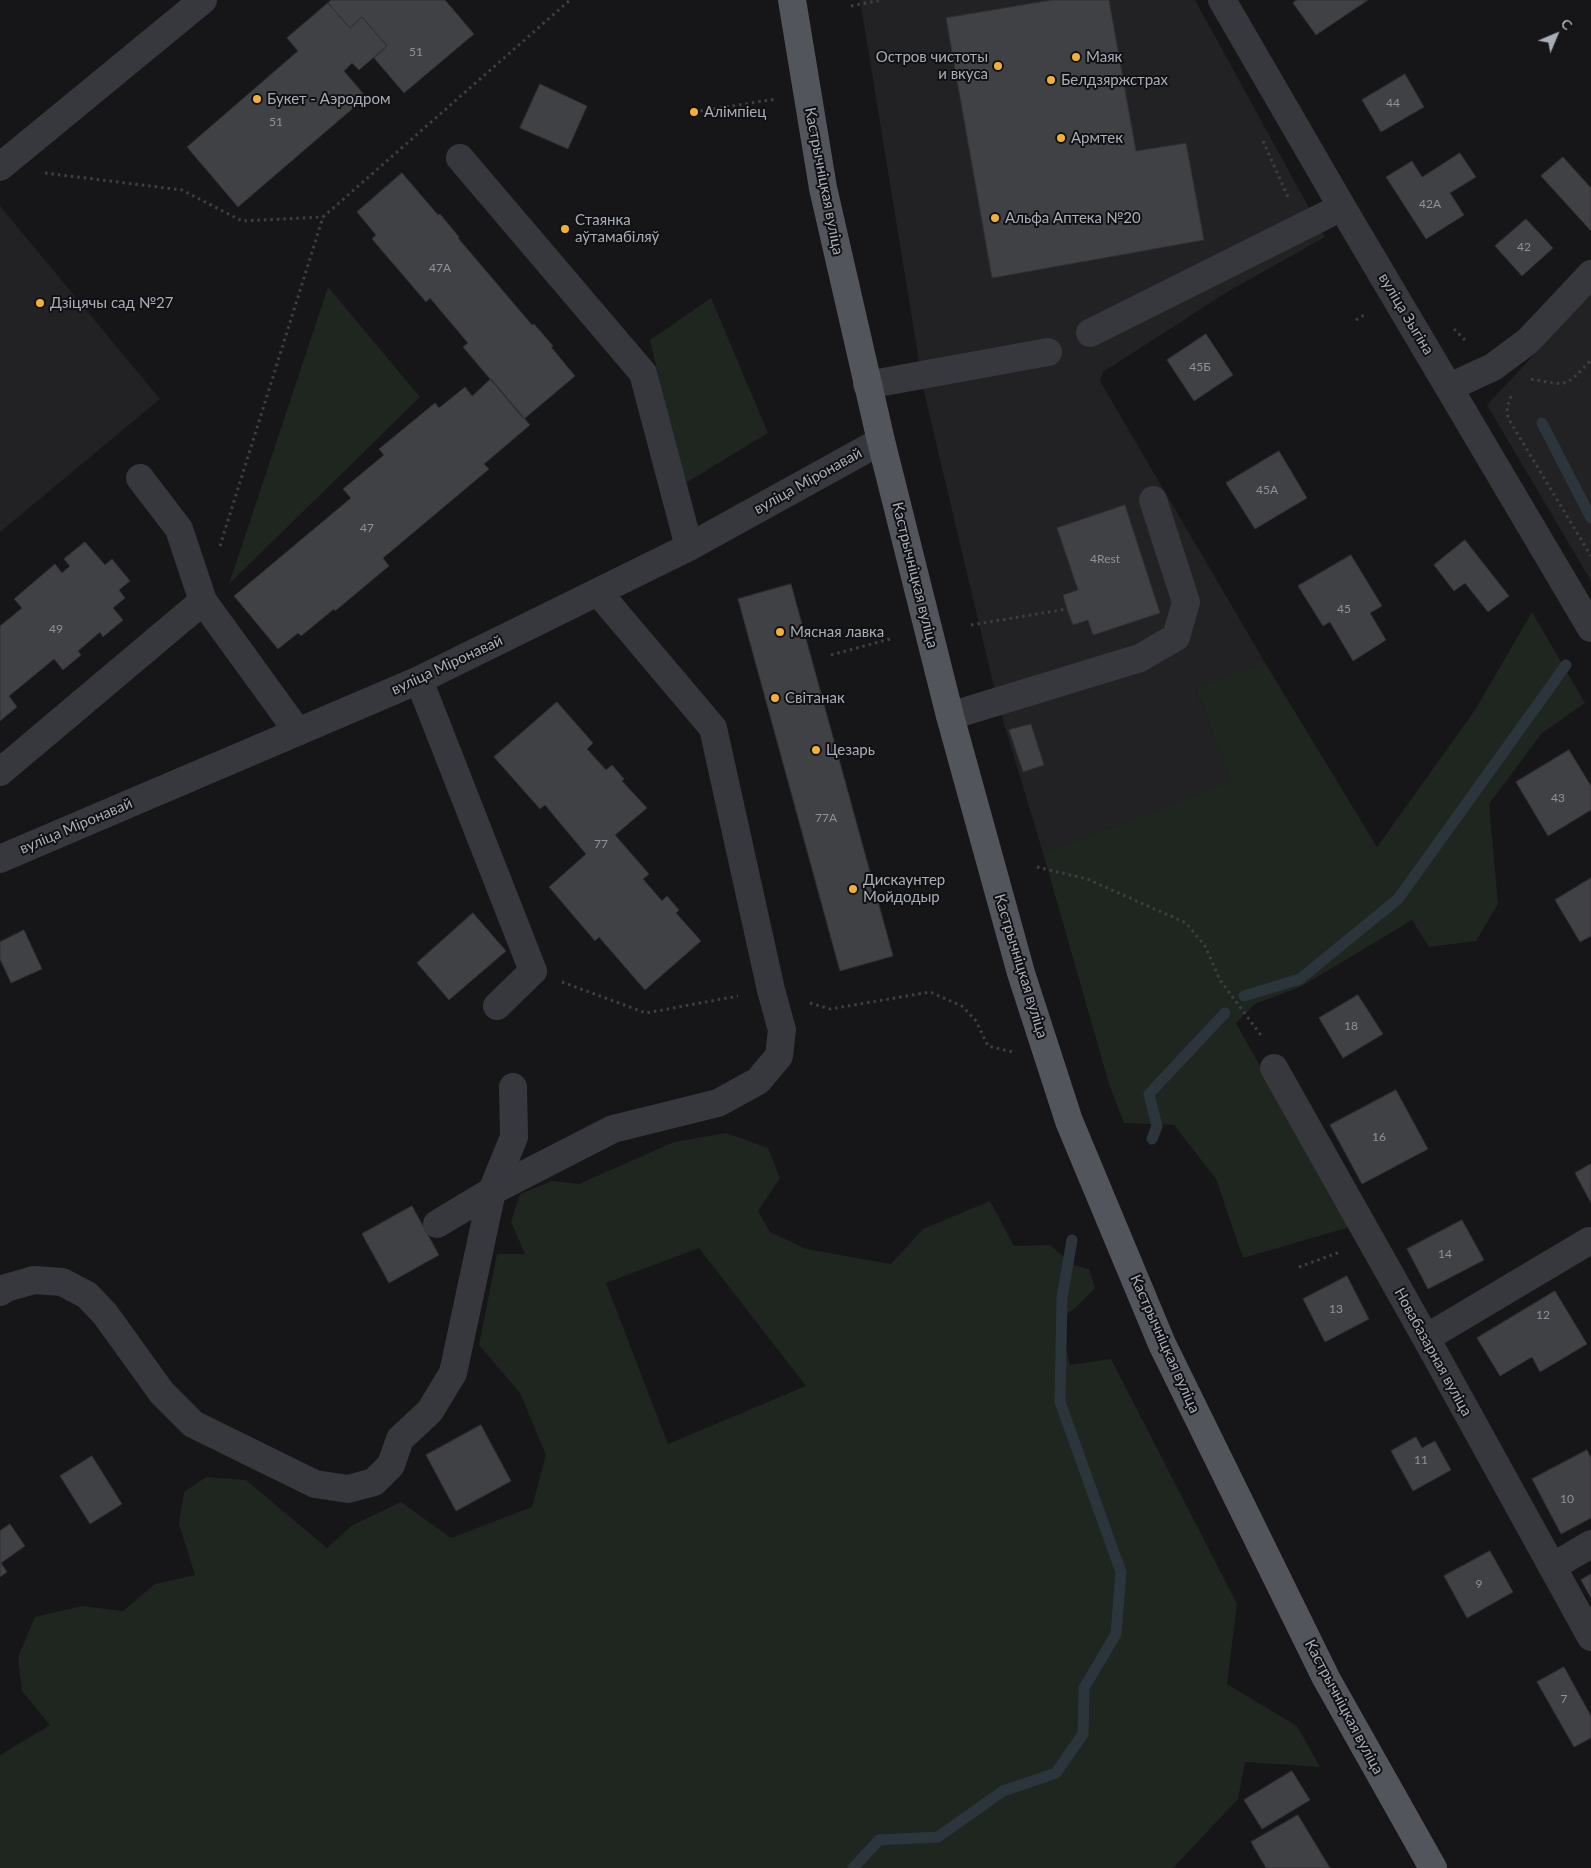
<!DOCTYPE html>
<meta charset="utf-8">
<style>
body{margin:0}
#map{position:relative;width:1591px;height:1868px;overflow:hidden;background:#161618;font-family:Lato,sans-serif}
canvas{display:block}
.north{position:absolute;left:1531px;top:10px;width:50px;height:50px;-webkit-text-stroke:4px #111113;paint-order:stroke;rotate:45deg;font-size:14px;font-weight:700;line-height:20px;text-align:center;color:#a8adb8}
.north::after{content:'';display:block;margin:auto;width:18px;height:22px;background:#a8adb8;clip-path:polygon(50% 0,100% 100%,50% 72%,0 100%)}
</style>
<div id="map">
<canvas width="1591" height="1868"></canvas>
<div class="north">С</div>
</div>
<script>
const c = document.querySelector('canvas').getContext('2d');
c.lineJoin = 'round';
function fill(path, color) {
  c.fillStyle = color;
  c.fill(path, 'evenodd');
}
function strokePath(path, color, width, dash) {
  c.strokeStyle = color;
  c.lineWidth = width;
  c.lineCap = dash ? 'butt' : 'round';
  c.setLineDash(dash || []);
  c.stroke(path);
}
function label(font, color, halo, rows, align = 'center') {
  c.font = font + ' Lato,sans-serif';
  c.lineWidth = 4;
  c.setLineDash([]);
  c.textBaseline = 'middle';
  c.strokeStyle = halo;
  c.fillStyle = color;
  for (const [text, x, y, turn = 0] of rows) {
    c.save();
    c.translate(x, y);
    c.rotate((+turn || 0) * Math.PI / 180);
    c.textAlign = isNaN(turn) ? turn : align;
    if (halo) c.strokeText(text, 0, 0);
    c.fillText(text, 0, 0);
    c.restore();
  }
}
fill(new Path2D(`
 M860,0h335l130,237 -96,54 -126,81 -3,9 164,280 -68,28 36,92 -189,72 -45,-149 -74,-312z
 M0,206l160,193 -160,133z
 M1591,294v287l-104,-176z`), '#222225');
fill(new Path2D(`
 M328,287l92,110 -191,187z
 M711,298l57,135 -84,51 -34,-144z
 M1532,612l53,91 -43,30 -53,71 9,100 -22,37 -47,6 -17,-27 -110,66 -47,18 -19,19 114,204 -107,31 -27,-79 -42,-54 -50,-2 -15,-39 -66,-231 188,-72 -35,-93 68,-27 113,186 98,-137z
 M726,1133l42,15 12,30 -22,33 12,21 36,17 85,15 32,-35 67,-28 24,45 36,-1 23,20 16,4 6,19 -21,21 -15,10 11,46 41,-6 126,245 -10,80 70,42 23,41 -75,-5 -7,37 -65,69h-1173v-113l50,-30 -28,-34 -4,-34 17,-40 47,-11 41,5 32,-27 40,-9 -16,-51 5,-32 22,-15 40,3 81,68 24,-22 50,-24 50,36 81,-31 14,-52 -26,-62 -41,-48 18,-91h28l-14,-32 9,-28 32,-13 27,3 95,-42zM699,1248l107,138 -138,58 -62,-161z`), '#1e261f');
strokePath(new Path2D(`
 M1542,423l49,95
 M1244,996l56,-17 98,-80 168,-234
 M1152,1139l5,-13 -8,-32 76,-81
 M853,1868l26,-28 59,-3 65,-46 53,-18 27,-39 1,-46 32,-54 5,-62 -61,-170 2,-104 10,-58`), '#2c353c', 11);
const building = new Path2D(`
 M331,0h114l29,34 -70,59 -30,-35 13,-12 -25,-29 -12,11 -22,-25z
 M1052,0h57l27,151 50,-8 18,97 -212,38 -46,-260z
 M1297,0h71l-52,35 -23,-32z
 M328,3l22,25 12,-11 25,29 -28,24 -7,-7 -8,8 22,26 -128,110 -51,-60 111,-96 -11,-13z
 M1405,74l19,33 -43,25 -19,-32z
 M540,84l47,22 -19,43 -48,-21z
 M1460,153l16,24 -26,16 14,22 -38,24 -40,-62 26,-16 10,16z
 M1563,157l28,31v43l-50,-55z
 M402,173l36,42 2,-1 19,23 -1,1 74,87 2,-1 19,22 -2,1 24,29 -51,43 -61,-72 5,-4 -38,-45 -4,4 -54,-63 4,-4 -19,-23z
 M1526,219l27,29 -31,28 -27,-30z
 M1206,334l27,41 -39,26 -27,-41z
 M491,379l39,46 -46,39 5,5 -106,89 6,8 -54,45 -1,-2 -33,27 -3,-3 -20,16 -44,-53 117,-98 -8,-9 41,-34 -5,-6 56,-46 4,5 26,-21 7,9z
 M1279,451l28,47 -52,31 -29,-46z
 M1125,505l35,108 -67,22 -5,-15 -15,5 -6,-16 -4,-14 15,-5 -21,-62z
 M1465,540l44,56 -21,16 -23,-29 -11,8 -20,-26z
 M85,542l20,23 7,-6 18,22 -11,9 6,8 -12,10 10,12 -20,17 -3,-5 -22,19 3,4 -18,15 -9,-11 -45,37 8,11 -17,14v-95l22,-18 -8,-9 41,-35 7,9 8,-7 -6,-7z
 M1351,555l31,51 -12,7 16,27 -33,21 -23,-39 -7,4 -25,-40z
 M791,584l102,372 -53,15 -102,-372z
 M557,702l36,41 -6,6 19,21 6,-5 12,14 -2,2 25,27 -32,27 34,39 -6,5 19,22 5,-5 12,14 -3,3 25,28 -56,49 -46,-53 -4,4 -46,-54 37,-33 -41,-49 -5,4 -46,-52z
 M1031,724l13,41 -21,7 -14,-42z
 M1569,750l22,36v24l-43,26 -32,-54z
 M1591,878v58l-11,6 -25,-42z
 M473,913l33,38 -57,49 -32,-37z
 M24,930l18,39 -31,14 -11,-24v-17z
 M1358,995l25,39 -40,24 -24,-40z
 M1396,1090l32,59 -66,35 -32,-59z
 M1591,1164v39l-16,-30z
 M412,1206l27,49 -50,28 -27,-49z
 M1462,1220l22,40 -56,29 -21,-40z
 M1347,1276l22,43 -44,23 -22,-43z
 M1555,1291l32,53 -47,28 -8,-15 -32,19 -23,-38z
 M481,1425l30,56 -55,30 -30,-56z
 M1416,1437l6,11 13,-7 16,29 -38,21 -22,-40z
 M1587,1450l4,8v60l-30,16 -29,-55z
 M92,1456l30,48 -32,20 -30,-48z
 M10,1524l15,22 -24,17 6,9 -7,5v-46z
 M1490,1551l23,41 -46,26 -23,-42z
 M1591,1574v24l-10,-18z
 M1564,1667l27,49v22l-17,9 -37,-65z
 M1292,1771l18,29 -48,29 -18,-29z
 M1298,1815l32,53h-64l-15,-26z`);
fill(building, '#404145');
strokePath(building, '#303034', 1);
strokePath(new Path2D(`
 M851,6l31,-6
 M694,112l82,-13
 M1263,141l25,56
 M45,173l137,17 60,31 81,-4
 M1356,320l11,-7
 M1454,329l13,13
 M1531,379c38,7 33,9 60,-19
 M1511,396l-4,12 1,10 83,138
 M220,546l103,-329 247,-217
 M971,625l96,-16
 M831,655l59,-16
 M1037,867l50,12 99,44 19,23 15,34 43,58
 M562,982l84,31 92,-17
 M810,1003l20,6 100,-17 32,14 14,15 12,25 25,6
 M1299,1267l41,-15`), '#3d3f44', 3, [2.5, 4]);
strokePath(new Path2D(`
 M1222,0l120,207 249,421
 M460,158l183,215 46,174
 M0,167l203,-167
 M1090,333l252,-126
 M867,385l181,-33
 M1450,387l43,-20 35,-26 63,-67
 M140,478l39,51 24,72 95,131
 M419,680l114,291 -36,35
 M950,716l190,-58 36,-21 10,-35 -33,-102
 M0,772l203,-171
 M0,859l419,-179 270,-133 192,-106
 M1274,1068l152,270 165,299
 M437,1224l55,-33 121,-62 105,-26 40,-22 21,-25 3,-26 -11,-40 -58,-262 -115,-136
 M0,1292l6,-4 28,-8 28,2 25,13 18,19 57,79 31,31 122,60 33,5 26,-7 17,-17 9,-26 30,-28 23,-38 39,-182 22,-54 -1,-50
 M1426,1338l163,-97
 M1552,1567l39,-23`), '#37383d', 28);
strokePath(new Path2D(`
 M792,0l31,188 58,253 69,275 71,257 48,148 93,223 164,334 107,190`), '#53555c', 28);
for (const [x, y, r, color] of [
 [1076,57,5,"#f2b134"],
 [998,66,5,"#f2b134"],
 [1051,80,5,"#f2b134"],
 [257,99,5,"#f2b134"],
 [694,112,5,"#f2b134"],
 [1061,138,5,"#f2b134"],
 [995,218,5,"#f2b134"],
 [565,229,5,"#f2b134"],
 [40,303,5,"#f2b134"],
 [780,632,5,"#f2b134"],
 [775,698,5,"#f2b134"],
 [816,750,5,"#f2b134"],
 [853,889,5,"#f2b134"]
]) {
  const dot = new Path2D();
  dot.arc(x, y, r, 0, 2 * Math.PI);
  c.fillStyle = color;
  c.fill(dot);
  strokePath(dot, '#111113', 2);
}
label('12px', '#8e929b', null, [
 ["51",416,52],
 ["44",1393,103],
 ["51",276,122],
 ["42А",1430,204],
 ["42",1524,247],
 ["47А",440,268],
 ["45Б",1200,367],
 ["45А",1267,490],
 ["47",367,528],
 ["4Rest",1105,559],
 ["45",1344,609],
 ["49",56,629],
 ["43",1558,798],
 ["77А",826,818],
 ["77",601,844],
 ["18",1351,1026],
 ["16",1379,1137],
 ["14",1445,1254],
 ["13",1336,1309],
 ["12",1543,1315],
 ["11",1421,1460],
 ["10",1567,1499],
 ["9",1479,1584],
 ["7",1564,1699]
]);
label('15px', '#a8adb8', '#111113', [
 ["Остров чистоты",988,57,"right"],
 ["и вкуса",988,74,"right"],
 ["Маяк",1086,57],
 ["Белдзяржстрах",1061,80],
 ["Букет - Аэродром",267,99],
 ["Алімпіец",704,112],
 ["Армтек",1071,138],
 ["Альфа Аптека №20",1005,218],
 ["Стаянка",575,220],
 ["аўтамабіляў",575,237],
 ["Дзіцячы сад №27",50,303],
 ["Мясная лавка",790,632],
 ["Світанак",785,698],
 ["Цезарь",826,750],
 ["Дискаунтер",863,880],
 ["Мойдодыр",863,897]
], 'left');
label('15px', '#a8adb8', '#111113', [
 ["Кастрычніцкая вуліца",824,181,79],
 ["вуліца Зыгіна",1406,314,59],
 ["вуліца Міронавай",808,481,-29],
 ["Кастрычніцкая вуліца",915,575,76],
 ["вуліца Міронавай",447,665,-25],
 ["вуліца Міронавай",76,826,-23],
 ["Кастрычніцкая вуліца",1021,966,73],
 ["Кастрычніцкая вуліца",1165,1344,66],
 ["Новабазарная вуліца",1433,1352,61],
 ["Кастрычніцкая вуліца",1344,1707,62]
]);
</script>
